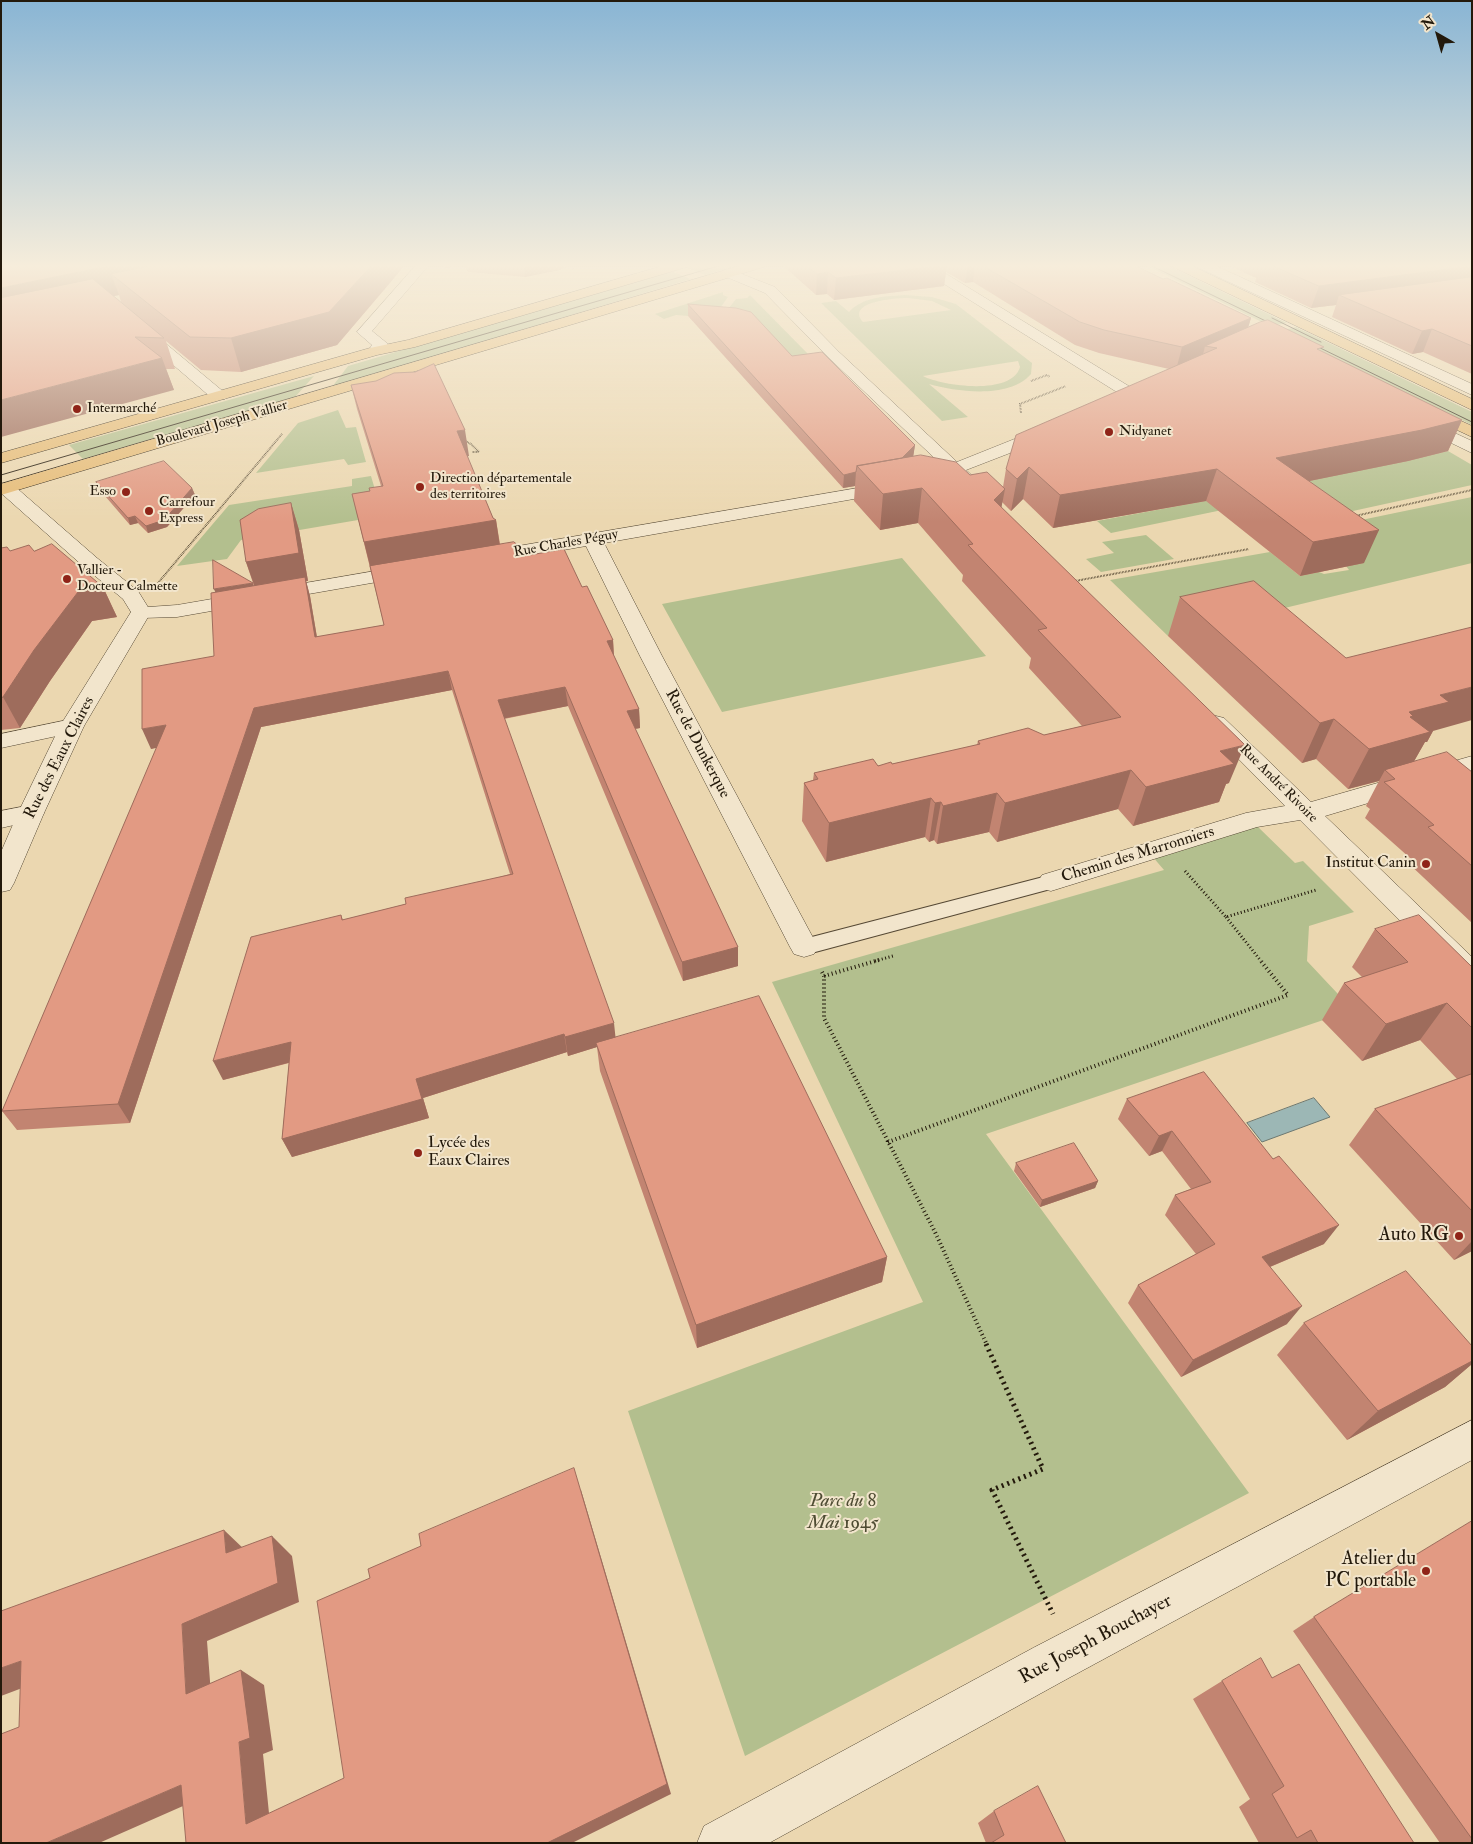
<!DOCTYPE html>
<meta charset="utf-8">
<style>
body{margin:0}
#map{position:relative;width:1473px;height:1844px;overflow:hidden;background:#ebd7b0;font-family:"IM FELL Double Pica",serif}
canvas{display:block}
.frame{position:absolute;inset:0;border:2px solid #23190b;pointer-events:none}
.north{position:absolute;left:1413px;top:10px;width:50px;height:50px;-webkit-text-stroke:4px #f2e5cc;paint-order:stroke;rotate:322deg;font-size:14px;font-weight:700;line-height:20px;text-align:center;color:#23190b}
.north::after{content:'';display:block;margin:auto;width:18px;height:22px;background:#23190b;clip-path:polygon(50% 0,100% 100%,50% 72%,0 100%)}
</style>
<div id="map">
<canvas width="1473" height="1844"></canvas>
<div class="frame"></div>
<div class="north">N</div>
</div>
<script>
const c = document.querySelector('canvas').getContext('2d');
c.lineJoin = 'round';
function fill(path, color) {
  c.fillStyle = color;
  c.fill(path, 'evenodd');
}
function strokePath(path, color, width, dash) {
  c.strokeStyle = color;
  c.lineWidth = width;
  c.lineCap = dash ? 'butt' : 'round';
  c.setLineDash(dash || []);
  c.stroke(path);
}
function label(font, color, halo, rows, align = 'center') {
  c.font = font + ' "IM FELL Double Pica",serif';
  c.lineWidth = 4;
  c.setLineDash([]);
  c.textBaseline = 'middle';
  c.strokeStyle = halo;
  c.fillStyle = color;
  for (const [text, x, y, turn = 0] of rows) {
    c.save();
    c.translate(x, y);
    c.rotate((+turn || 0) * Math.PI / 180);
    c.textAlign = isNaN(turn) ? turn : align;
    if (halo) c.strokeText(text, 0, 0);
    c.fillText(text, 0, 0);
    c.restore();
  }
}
fill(new Path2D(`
 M696,264h47l-38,11 -20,-8z
 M1143,264h22l122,59 -17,3z
 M671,271l20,8 -359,108 16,-21z
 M723,292v3l5,2 -15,21 -37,-3 -12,4 -9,-5z
 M750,295l59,60 -19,2 -70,-38 16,-20 11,-1z
 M905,295l27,2 24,7 76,59 -1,11c-21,25 -74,18 -102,10l39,33 -26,4 -121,-118 15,-2 13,11c13,-15 37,-16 56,-17zM908,298l24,3 19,9 -88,12c-18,-21 35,-24 45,-24zM1018,361l2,6c-8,29 -78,19 -97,9z
 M1296,327l176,85v13l-192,-94z
 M314,376l-19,21 -212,62 -14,-14z
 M338,410l8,18 10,-1 10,35 -18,3 -4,-6 -88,14 42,-50z
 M1448,451l24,14v20l-165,36 12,-31 -208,43 -14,-12 151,-28z
 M371,476l10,34 -24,5 1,5 -117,20 -14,19 -50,7 52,-61 123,-19v-7z
 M1472,497v66l-304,73 -58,-56 160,-28 30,24 19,-4 5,2 25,-4 -31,-41z
 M1146,535l28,24 -73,13 -15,-13 28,-6 -12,-11z
 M902,558l84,98 -264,56 -60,-108z
 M1257,826l38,37 8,-2 51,51 -45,14 -2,35 46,49 -367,124 263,359 -504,263 -117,-345 295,-109 -151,-320 392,-112 -12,-14z`), '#b3bf8e');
const water = new Path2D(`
 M1314,1098l16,19 -68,25 -15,-19z`);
fill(water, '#9cb7b5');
strokePath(water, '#6c7871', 1);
const service = new Path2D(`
 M1051,875l7,2 3,5 -3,5 -254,68 -7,-3 -3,-5 3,-5 7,-3z`);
const minor = new Path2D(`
 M417,264h13l-58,67 16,13 -8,10h-10l-2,-3 4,-6 -15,-13z
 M916,264h14l210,129 2,3 -2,3h-12l-211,-132z
 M1196,264h16l260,120v11l-275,-128z
 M729,269l46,18 64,65 118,110 85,-34h12l2,4 -2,4 -88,34 14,13 -3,4 -6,1 -6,-1 -136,-129 -64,-65 -41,-17 -2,-3 2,-3z
 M142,327l5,1 78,65 2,3 -2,3h-12l-76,-65 -2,-3 2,-3z
 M1420,417l52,24v12l-58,-28 -2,-3 2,-3z
 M893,482l6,1 3,4 -3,4 -295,52 58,113 156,291 -4,7 -10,3 -10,-3 -4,-7 -150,-291 -54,-110 -97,17 -7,-2 -3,-4 3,-4 7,-2z
 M410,565l7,2 3,4 -3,4 -240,42 -36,1 -7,-2 -3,-4 3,-4 43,-3z
 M1216,716l8,2 87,84 161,-46v16l-147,44 147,141v29l-10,-3 -162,-163 -43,7 -206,64 -9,-2 -4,-7 4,-7 204,-62 39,-7 -77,-78 -4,-5 4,-5z
 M72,719l8,2 4,5 -4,5 -79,17v-14z
 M31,805l9,2 4,6 -4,6 -39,9v-17z
 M1472,1420v40l-407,220 -296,163h-72l7,-17 329,-178z`);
const tertiary = new Path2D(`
 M6,483l6,1 85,74 41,33 13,21 -67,114 -40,87 -30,70 -4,7 -9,2v-40l17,-39 42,-87 71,-114 -8,-13 -40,-33 -82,-73v-9z`);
const primary = new Path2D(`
 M669,264h19l-1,3 -272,80 -38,8 -376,108v-10l369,-105 38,-8z
 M746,264h19l-1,3 -763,228v-11z
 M1172,264h16l284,135v11l-299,-143z
 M1427,405l45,21v11l-51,-24 -2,-3 2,-3z`);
strokePath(service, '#554834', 2);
strokePath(minor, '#554834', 1);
strokePath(tertiary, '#554834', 1);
strokePath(primary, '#23190b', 1);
strokePath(new Path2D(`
 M572,269l6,-5
 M1031,381l16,-6 3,2
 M1021,413l-1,-9 46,-18
 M463,440l8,4 8,8h-7
 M1355,516l117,-26
 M1075,581l174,-32
 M158,583l124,-149`), '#23190b', 2, [0.5, 1]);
strokePath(new Path2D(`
 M1185,871l41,46 90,-27
 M1226,917l35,44
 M875,961l18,-5`), '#23190b', 3, [1, 2.5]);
strokePath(new Path2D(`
 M822,972l2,4v42l111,214 52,113
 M824,976l55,-16
 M888,1142l400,-147 -28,-35`), '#23190b', 4, [1, 3]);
strokePath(new Path2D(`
 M986,1344l57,125 -51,21 61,124`), '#23190b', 5, [2, 4]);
fill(service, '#f2e5cc');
fill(minor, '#f2e5cc');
fill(tertiary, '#f2e5cc');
fill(primary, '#e6bc78');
strokePath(new Path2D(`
 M1148,264l128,62
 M1272,318l49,24
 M1310,343l162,79
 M1,475l724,-211`), '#23190b', 1);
fill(new Path2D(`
 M1,264h405l-69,81 -96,27 -40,-2 -35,-29 9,28h-9l8,21zM119,295l2,7 -7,-6z
 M444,264h127v1l-11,5 -35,7 -57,-5 -4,-6 -20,2z
 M781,264h351l31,15 88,39 -3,9 74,24 140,69 -14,31 -40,10 -99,20 55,82 -64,13 -94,-75 -153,27 -30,-29 -12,12 -9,-9 -1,5 228,276 -3,1 -7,18 -86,24 -15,-17 -121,33 -8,-10 -52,12 -3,-4 -5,2 -4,-5 -99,25 -24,-41 2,-38 9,-3 1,-7 78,-9 85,-19 1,-4 66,-6 38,-9 -53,-58 2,-10 -69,-77 1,-6 -45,-52 -38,7 -26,-29 1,-15 -12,2 -155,-172v-12l104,52 123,89 -2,11 57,19 33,12 3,-18 163,-100 -70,-16 -24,-8 -102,-63 -8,1 -19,-11 -2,14 -110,14 -7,-6 -11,1z
 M1225,264h247v110l-49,-22 -11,2 -80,-37 4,-12 -25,3 -56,-26 1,-4z
 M351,385l118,71h-2l26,62 3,2 4,24 30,11 52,32 31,53 1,16 25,53 1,19 -5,1 103,218v19l-55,15 -115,-275 -64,13 111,318 272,220 -5,25 -185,66 -97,-277 -3,-24 -29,9 -1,-4 -144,46 6,20 -137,39 -10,-18 7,-76 -66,17 118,-165 2,5 63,-16 104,-30 -58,-184 -191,37 -131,396 -113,7 -15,-19 155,-364 -6,2 63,-93 2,-64 -2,-3 40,-3 -8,-24 45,-59 8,27 9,51h-2l4,15 7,41 67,-12 -32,-131 18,-3 11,-5 -24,-77z
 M96,482l96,6 3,7 -28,32 -19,6 -10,-10 -8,2 -31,-36z
 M1,548l9,3h24l69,36 14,30 -25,4 -42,60 -30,47 -19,2z
 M1180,597l253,134 -6,11h-2l-11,19 58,11v151l-65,-61 3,-4 -45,-40 5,-9 -4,-3 13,-25 -31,8 -32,-30 -14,4 -134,-127z
 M1375,929l97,38v284l-18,9 -105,-115 26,-36 82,-30 -37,-39 -58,21 -40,-41 22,-37 18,-6 -10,-10z
 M1204,1072l120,172 -54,23 17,57 -106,53 -53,-74 10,-18 58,-31 -31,-39 10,-20 16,-6 -29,-38 -13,5 -31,-37 9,-20z
 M1016,1163l82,18 -3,7 -55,19 -26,-36z
 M1304,1323l168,23v18l-27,23 -98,53 -70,-85z
 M1472,1521v322h-32l-147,-212 21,-14z
 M1272,1678l142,165h-155l-20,-36 11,-8 -57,-100 29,-18z
 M994,1811l72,32h-80l-8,-20z`), '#c28471');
fill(new Path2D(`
 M118,264h72l-79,10 8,21 -118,26v-33z
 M373,264h33l-69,81 -96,27 -10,-34z
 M444,264h20v2l-20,2z
 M524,264h47v1l-11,5 -35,7z
 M968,264h7l-2,18 -8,1z
 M947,265l-3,21 -110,14 2,-22z
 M1472,266v21l-133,8 -3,10 -25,3 8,-22z
 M828,272l-1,22 -11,1 1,-21z
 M1251,318l-7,23 -27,7 -12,-2 -3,13 -26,11 6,-23z
 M1432,329l-9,23 -11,2 10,-23z
 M162,358l12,32 -173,47v-37z
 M1462,420l-14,31 -40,10 -143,29 11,-32z
 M465,430l4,26 -8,1 -4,-26z
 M915,445l-2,13 -40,25z
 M1029,467l-6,32 -12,12 6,-32z
 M1217,469l-11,32 -153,27 7,-33z
 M856,472l-1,14 -12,2 1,-13z
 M192,488l3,7 -28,32 -19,6 -2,-7z
 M922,488l-4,35 -38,7 3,-36z
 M1005,489l-7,36 -4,-25z
 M291,503l8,27 9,51h-2l4,15 10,60 -64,-66 -10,-28z
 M135,516l3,7 -8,2 -2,-7z
 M496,520l4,27 -129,23 -7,-28z
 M1379,530l-15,33 -64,13 13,-34z
 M253,583l2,7 -38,6 -3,-7z
 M103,587l14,30 -25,4 -42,60 -30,47 -17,-31 31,-47 44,-58z
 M613,640l1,19 -7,-18z
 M448,671l4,19 -191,37 -131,396 -12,-19 136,-396z
 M565,687l3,19 -67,13 -3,-19z
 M1472,687v33l-39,11 -6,11h-2l-17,30 -23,-2 -6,11 -31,8 21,-40 40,-37 31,-17z
 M639,709l1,19 -12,2 -1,-19z
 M1334,719l-18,40 -14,4 18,-40z
 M166,725l9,19 -24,5 -9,-20z
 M1245,745l-16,38 -3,1 -7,18 -86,24 13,-39 74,-36z
 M1131,770l-13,39 -121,33 8,-39z
 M997,793l-8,39 -52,12 6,-38z
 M931,798l-6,39 -99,25 3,-39z
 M941,802l-7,38 -5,2 6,-39z
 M738,947v19l-55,15 -1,-19z
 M1447,1003l-27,37 -58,21 24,-37z
 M614,1023l2,19 -20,1 1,4 -29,9 -3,-19z
 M564,1034l3,18 -144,46 6,20 -137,39 -10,-18 134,-60z
 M291,1042l8,18 -76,20 -10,-19z
 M1172,1131l-10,20 -13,5 10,-20z
 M1098,1181l-3,7 -55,19 2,-7z
 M1339,1225l-15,19 -76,32 14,-19z
 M1472,1241v10l-18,9z
 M887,1257l-5,25 -185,66 -1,-23z
 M1302,1306l-15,18 -106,53 12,-17z
 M1472,1361v3l-27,23 -98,53 31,-29z
 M581,1490l90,304 -99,49h-25z
 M224,1530l22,21 -20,2z
 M272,1536l20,20 7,46 -92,39 5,67 -26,-14 -4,-70z
 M21,1661l33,15 -53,20v-28z
 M241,1670l23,15 9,65 -10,4 8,79 -25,-9 -7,-82z
 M181,1785l27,10 -109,48h-53z`), '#9e6c5c');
const building = new Path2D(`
 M1,264h117l-117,24z
 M161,264h212l-44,48 -98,26 -41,-1 -79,-63z
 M805,264h140l2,1 -111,13 -8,-6 -11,2z
 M980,264h152l31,15 4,-1 84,40 -69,29 -78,-17 -24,-8z
 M1269,264h203v2l-153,20z
 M1472,277v69l-40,-17 -10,2 -83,-36z
 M93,279l71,59 -29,-1 27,21 -161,42v-102z
 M688,304l48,4 15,4 41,44 30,-4 93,93 -13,13 -45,8 -1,6 -12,3z
 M1268,320l56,27 -7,2 145,71 -40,10 -146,28 103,72 -66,12 -96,-73 -157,26 -31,-28 -12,12 -11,-10 10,-34 201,-87 -12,-2 55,-24z
 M434,364l31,66 -8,1 36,87 3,2 -132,22 -12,-48 18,-3 -1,-3 14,-2 -32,-101 25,-4 18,-8 21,-1z
 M921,455l35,7 14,13 17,-3 18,17 -11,11 251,245 -25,6 14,13 -88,23 -15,-17 -126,33 -8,-10 -54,13 -2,-4 -6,1 -4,-5 -102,25 -25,-40 14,-4 -4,-6 59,-14 5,7 13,-4 1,2 88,-20 -2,-3 50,-13 16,7 77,-18 -83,-87 9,-2 -79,-83 5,-1 -51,-56 -39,6 -26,-28z
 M164,461l28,27 -28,32 -18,6 -11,-10 -7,2 -32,-36z
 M291,503l8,50 -53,9 -6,-42 18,-11z
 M514,542l16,13 34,-6 18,38 5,-1 26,54 -6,1 32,68 -12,2 111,236 -56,15 -117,-275 -67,13 116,323 -49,14 -1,-3 -148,45 6,20 -140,40 9,-97 -78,19 38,-124 90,-22 1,5 64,-16 -1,-6 108,-24 -65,-203 -194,37 -136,396 -116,7 164,-386 -24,4v-60l72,-13 -3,-63 94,-16 10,60 69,-12 -14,-59z
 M52,544l51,43 -25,5 -44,58 -31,47 -2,1v-150l6,-1 3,4 19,-6 5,6z
 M213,560l40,23 -39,6z
 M1254,581l92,77 126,-31v60l-32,8 9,7 -40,10 4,4 -3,1 20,15 -61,17 -35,-30 -14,4 -140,-126z
 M1447,752l25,20v94l-44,-39 6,-2 -50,-43 11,-3 -10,-9z
 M1419,915l53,52v61l-25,-25 -61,21 -42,-41 64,-21 -33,-33z
 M759,996l128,261 -191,68 -100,-282z
 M1204,1072l69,87 6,-3 60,69 -77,32 40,49 -109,54 -55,-75 77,-41 -40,-49 36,-13 -39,-51 -13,5 -32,-37z
 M1472,1074v137l-97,-102z
 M1074,1143l24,38 -56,19 -26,-37z
 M1406,1271l66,75v15l-94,50 -74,-88z
 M574,1468l93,316 -120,59h-361l-5,-58 -135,58h-45v-109l18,-7 2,-66 -20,7v-57l223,-81 2,23 46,-17 6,47 -96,41 4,70 55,-24 9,68 -11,4 7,82 98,-46 -27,-177 53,-23 -2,-9 53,-23 -2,-12z
 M1472,1521v318l-158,-222z
 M1261,1658l11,20 27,-14 115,179h-96l-7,-13 -14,8 -25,-44 12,-8 -62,-105z
 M1038,1786l28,57h-75l13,-8 -10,-24z`);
fill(building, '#e29a83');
strokePath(building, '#9e6c5c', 1);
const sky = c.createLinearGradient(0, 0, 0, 522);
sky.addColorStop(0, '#89b5d4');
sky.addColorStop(0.51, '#f6eddb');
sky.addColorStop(1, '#f6eddb00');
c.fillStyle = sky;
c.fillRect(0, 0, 1473, 522);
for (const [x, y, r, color] of [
 [77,409,5,"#8f2418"],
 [1109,432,5,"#8f2418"],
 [420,487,5,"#8f2418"],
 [126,492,5,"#8f2418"],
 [149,511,5,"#8f2418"],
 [67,579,5,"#8f2418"],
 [1426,864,5,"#8f2418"],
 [418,1153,5,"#8f2418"],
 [1459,1236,5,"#8f2418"],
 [1426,1571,5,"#8f2418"]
]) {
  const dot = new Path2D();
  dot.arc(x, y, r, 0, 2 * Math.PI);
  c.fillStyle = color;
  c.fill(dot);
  strokePath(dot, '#f2e5cc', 2);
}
label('14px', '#23190b', '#f2e5cc', [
 ["Intermarché",87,409],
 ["Nidyanet",1119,432],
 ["Direction départementale",430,479],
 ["des territoires",430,495],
 ["Esso",116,492,"right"],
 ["Carrefour",159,503],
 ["Express",159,519],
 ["Vallier -",77,571],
 ["Docteur Calmette",77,587]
], 'left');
label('14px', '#23190b', '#f2e5cc', [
 ["Boulevard Joseph Vallier",222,424,-16],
 ["Rue Charles Péguy",566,544,-10],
 ["Rue André Rivoire",1278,784,45]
]);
label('16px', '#23190b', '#f2e5cc', [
 ["Rue de Dunkerque",697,744,62],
 ["Rue des Eaux Claires",60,758,-63],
 ["Chemin des Marronniers",1138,855,-17]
]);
label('16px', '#23190b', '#f2e5cc', [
 ["Institut Canin",1416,864],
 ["Lycée des",428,1144,"left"],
 ["Eaux Claires",428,1162,"left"]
], 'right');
label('19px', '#23190b', '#f2e5cc', [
 ["Auto RG",1449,1236],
 ["Atelier du",1416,1560],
 ["PC portable",1416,1582]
], 'right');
label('italic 19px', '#4e4b32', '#f2e5cc', [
 ["Parc du 8",843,1502],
 ["Mai 1945",843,1524]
]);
label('19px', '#23190b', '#f2e5cc', [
 ["Rue Joseph Bouchayer",1096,1640,-28]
]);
</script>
